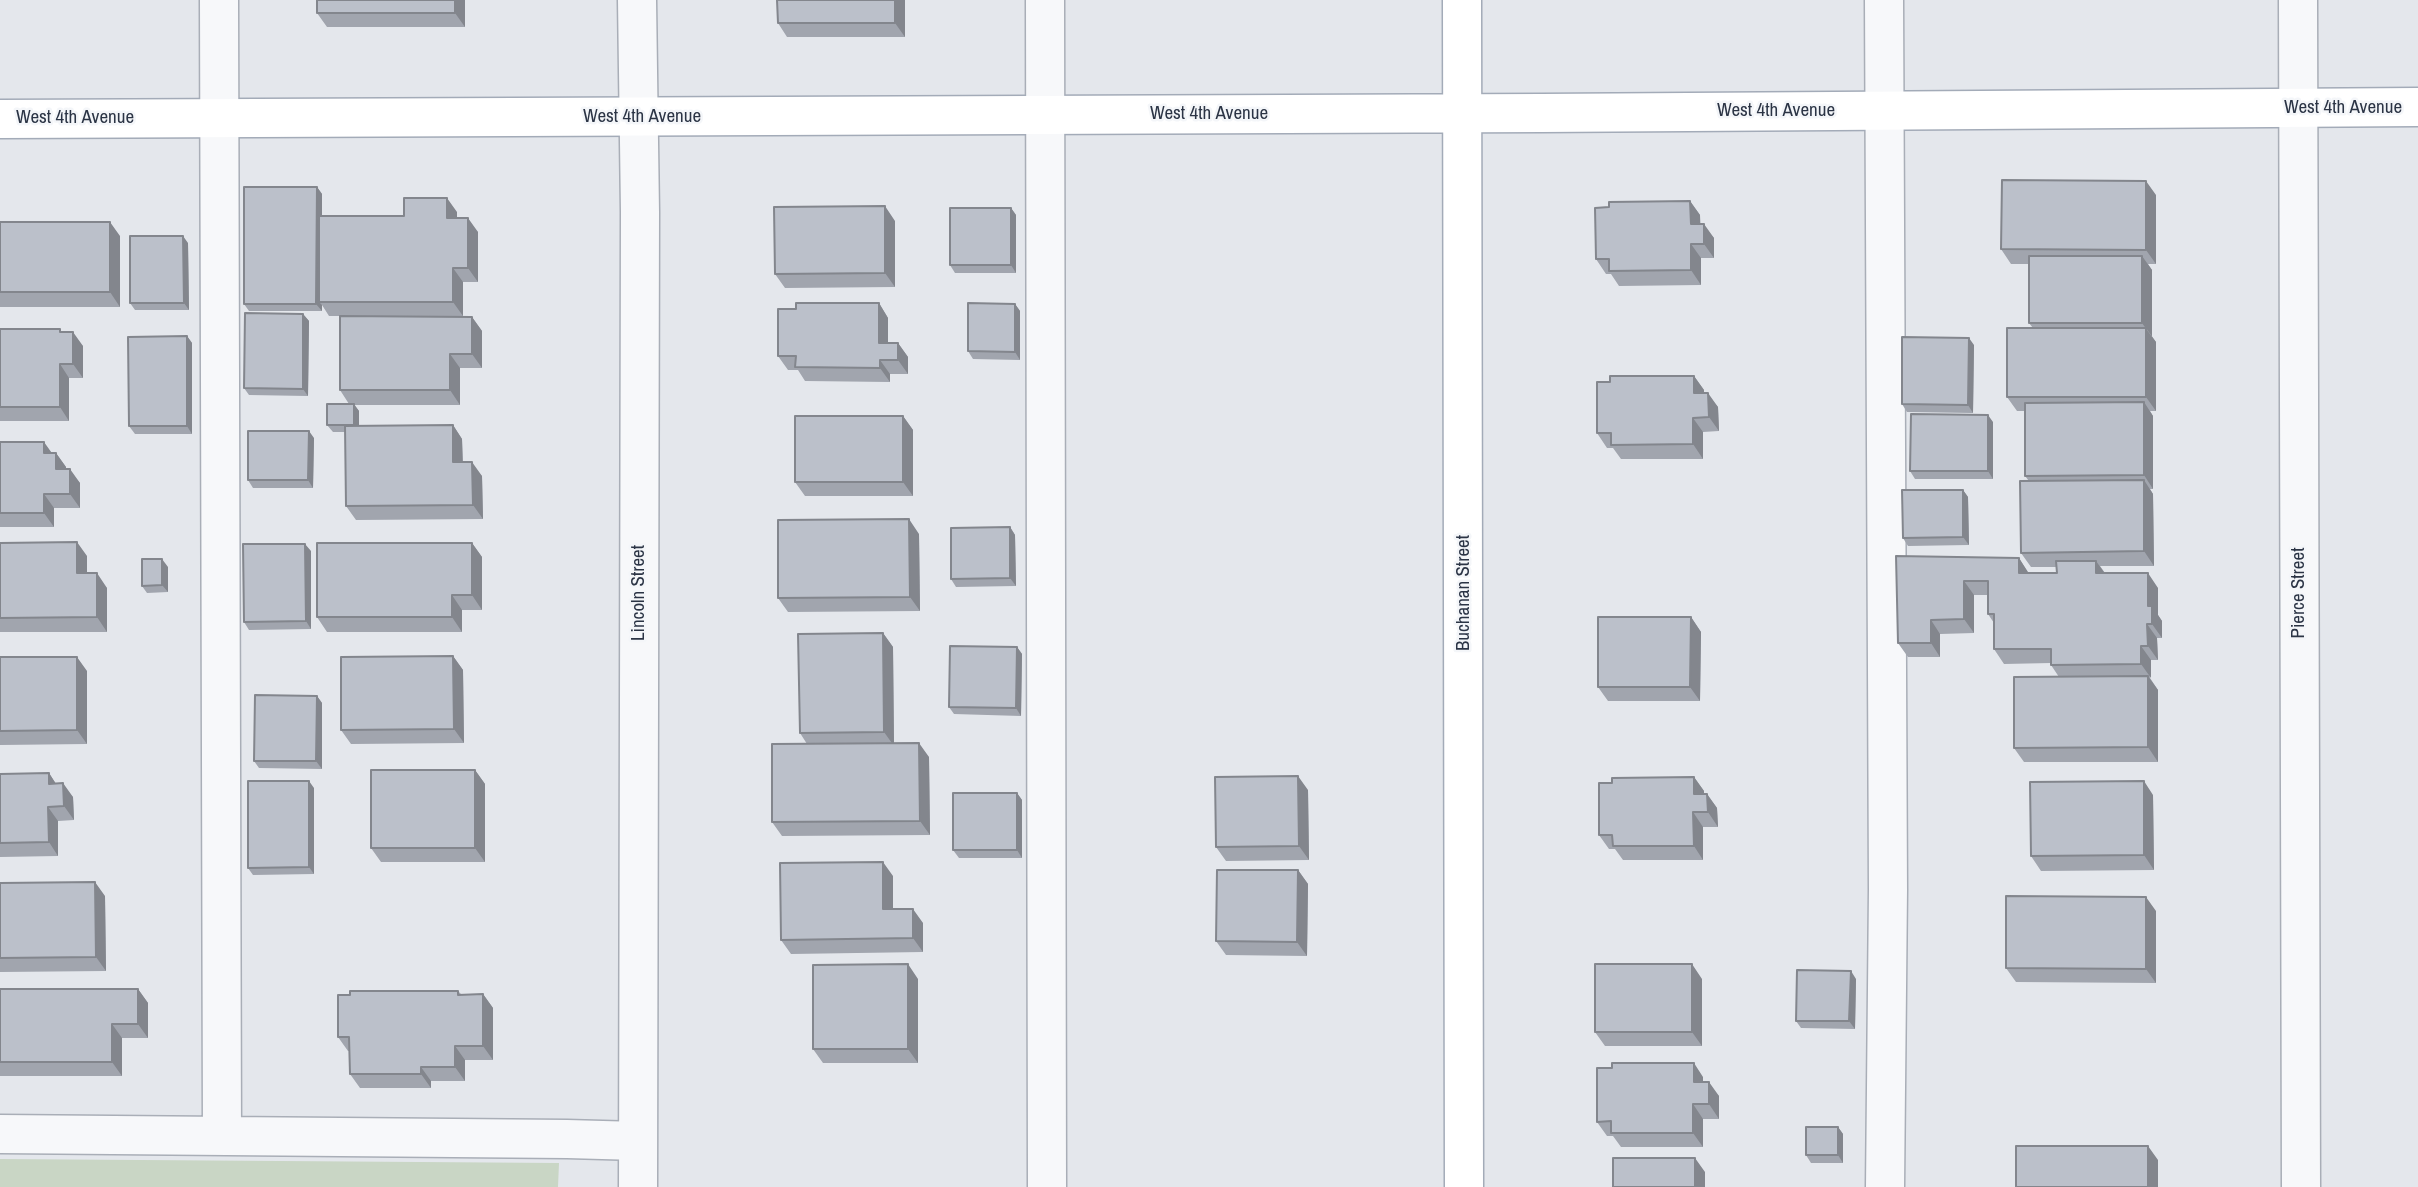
<!DOCTYPE html>
<style>
body{margin:0}
canvas{display:block;background:#e4e7ec}
</style>
<canvas width="2418" height="1187"></canvas>
<script>
const c = document.querySelector('canvas').getContext('2d');
c.lineJoin = 'round';
function fill(path, color) {
  c.fillStyle = color;
  c.fill(path, 'evenodd');
}
function strokePath(path, color, width, dash) {
  c.strokeStyle = color;
  c.lineWidth = width;
  c.lineCap = dash ? 'butt' : 'round';
  c.setLineDash(dash || []);
  c.stroke(path);
}
function label(font, color, halo, rows, align = 'center') {
  c.font = font + ' "Archivo Narrow",sans-serif';
  c.lineWidth = 5;
  c.setLineDash([]);
  c.textBaseline = 'middle';
  c.strokeStyle = halo;
  c.fillStyle = color;
  for (const [text, x, y, turn = 0] of rows) {
    c.save();
    c.translate(x, y);
    c.rotate((+turn || 0) * Math.PI / 180);
    c.textAlign = isNaN(turn) ? turn : align;
    if (halo) c.strokeText(text, 0, 0);
    c.fillText(text, 0, 0);
    c.restore();
  }
}
fill(new Path2D(`
 M0,1159l559,4 -1,24h-558z`), '#c9d6c5');
const minor = new Path2D(`
 M219,0l3,1136
 M637,0l3,212 -2,975
 M1045,0l2,1187
 M1884,0l4,889 -3,298
 M2298,0l3,1187
 M0,1134l567,5 71,2`);
const major = new Path2D(`
 M1462,0l2,1187
 M0,119l1542,-6 876,-6`);
strokePath(minor, '#a9aeb7', 41);
strokePath(major, '#a3abb8', 41);
strokePath(minor, '#f7f8fa', 38);
strokePath(major, '#fff', 38);
fill(new Path2D(`
 M465,0v27h-138l-10,-14z
 M905,0v37h-118l-9,-14z
 M317,187l5,7v22h82l53,-4v6l21,14v50h-15v34h-134l-7,-11v6h-73l-5,-7z
 M2156,195v69h-8l4,6v67l4,5v69h-6l3,5v73h-3l3,5 1,72h-54l5,7 53,15v27l4,6v17h-5l1,22h-7l-1,18 8,12v72h-134l-10,-14 45,-71 -8,-12v-2l-47,1 -10,-15v-26l-6,-9v-19h-14v38l-34,1v23h-32l-10,-14 -2,-87 123,2 9,15h29v-6h-26l-10,-14 8,-72 -4,-5v-65h-8l-10,-14 26,-69 -4,-5v-59h-18l-10,-15z
 M1690,201l10,14v9l14,14v20h-13v27l-82,1 -8,-12h-5l-10,-15z
 M1011,208l5,7v58h-61l-5,-8z
 M895,221v66l-110,1 -10,-14z
 M0,222l120,14v71h-120z
 M188,243l1,67h-54l-5,-7z
 M879,303l9,15v25h10l10,14v17h-18v8l-85,-1 -7,-11h-10l-10,-14 18,-47z
 M1015,304l5,7v49l-47,-1 -5,-8z
 M303,314l6,7 -1,75 -59,-1 -5,-7z
 M472,317l10,14v37h-22v37h-106l5,6v15l94,-1 9,14 1,23 19,14 1,43 -127,1 -10,-14 -1,-74h-12l-6,-7 22,-21 -9,-14z
 M0,329l61,3 22,14v32h-14v43h-69z
 M187,336l5,7v91h-57l-6,-8z
 M1974,345l-1,68 -66,-1 -5,-8z
 M1694,376l10,14v3l14,14 1,24 -16,1v27h-82l-8,-11h-6l-10,-15 13,-51z
 M903,416l10,14v66h-108l-10,-14z
 M1993,422v57h-78l-5,-8z
 M314,438l-1,50h-60l-5,-8z
 M0,442l51,11h5l10,14v2l14,14v25h-26v19h-54z
 M1963,490l5,7 1,48 -61,1 -5,-8z
 M1010,527l5,8 1,51 -60,1 -5,-8z
 M919,534l1,77 -132,1 -10,-14z
 M0,543l87,13v17l20,15v44h-107z
 M472,543l10,14v53h-20v22h-135l-10,-15z
 M311,551v78l-62,1 -5,-8z
 M168,567v25l-21,1 -5,-7z
 M1691,617l10,15 -1,69h-92l-10,-14z
 M883,633l10,14 1,96 35,14 1,78 -148,1 -10,-14 35,-78 -7,-11z
 M1017,647l5,7 -1,62 -67,-2 -5,-7z
 M453,656l10,14 1,73 -113,1 -10,-14z
 M0,657l87,14v73l-87,1z
 M317,696l5,7v66l-63,-1 -5,-7z
 M475,770l10,14v78h-104l-10,-14z
 M49,773l7,11 17,13 1,23 -16,1v35l-58,1v-83z
 M1694,777l10,14v3h3l10,14 1,19h-15v33h-80l-8,-11h-6l-10,-14 13,-52z
 M314,788v86l-61,1 -5,-7z
 M1308,790l1,70 -83,1 -10,-14z
 M1017,793l5,7v58h-63l-6,-8z
 M2153,795l1,75 -113,1 -10,-15z
 M1298,870l10,14 -1,72 -81,-1 -10,-14z
 M893,876v33l30,14v29l-132,2 -10,-14z
 M0,883l105,13 1,75 -106,1z
 M2156,911v72l-140,-1 -10,-14z
 M918,979v84h-95l-10,-14z
 M1702,979v67h-97l-10,-14z
 M1856,979l-1,50 -54,-1 -5,-7z
 M0,989h138l10,14v35h-26v38h-122z
 M458,991l3,3h22l10,14v52h-28v21h-34v7h-71l-10,-14v-23h-2l-10,-14z
 M1703,1077v5l16,14v23h-16v28h-82l-8,-11h-6l-10,-14z
 M1838,1127l5,7v29h-32l-5,-8z`), '#a1a5ae');
fill(new Path2D(`
 M455,0h10v27l-10,-14z
 M895,0h10v37l-10,-14z
 M2146,181l10,14v69l-10,-14z
 M317,187l5,7v108h-3l3,3v6l-6,-7z
 M447,198l10,14v20l-10,-14z
 M1690,201l10,14 1,23 -10,-14z
 M885,206l10,15v66l-10,-14z
 M1011,208l5,7v58l-5,-8z
 M468,218l10,14v50l-10,-14z
 M110,222l10,14v71l-10,-15z
 M1704,224l10,14v20l-10,-14z
 M183,236l5,7 1,67 -5,-7z
 M1691,244l10,14v27l-10,-15z
 M2142,256l10,14v67l-10,-14z
 M453,268l10,14v34l-10,-14z
 M879,303l9,15v39l-9,-14z
 M1015,304l5,7v49l-5,-8z
 M303,314l6,7 -1,75 -5,-7z
 M472,317l10,14v37l-10,-14z
 M2146,328l10,14v69l-10,-14z
 M73,332l10,14v32l-10,-14z
 M187,336l5,7v91l-5,-8z
 M1969,338l5,7 -1,68 -5,-8z
 M898,343l10,14v17l-10,-14z
 M450,354l10,14v37l-10,-15z
 M880,360l10,14v8l-10,-14z
 M60,364l9,14v43l-9,-14z
 M1694,376l10,14v17l-10,-14z
 M1708,393l10,14 1,24 -10,-14z
 M2144,402l9,14v73l-9,-14z
 M354,404l5,7v21l-5,-7z
 M1988,415l5,7v57l-5,-8z
 M903,416l10,14v66l-10,-14z
 M1693,418l10,14v27l-10,-15z
 M453,425l9,14 1,37 -10,-14z
 M309,431l5,7 -1,50 -5,-8z
 M44,442l10,14 -10,-3z
 M56,453l10,14v16l-10,-14z
 M472,462l10,14 1,43 -10,-14z
 M70,469l10,14v25l-10,-14z
 M2144,480l9,14 1,72 -10,-15z
 M1963,490l5,7 1,48 -6,-8z
 M44,494l10,14v19l-10,-14z
 M909,519l10,15 1,77 -10,-14z
 M1010,527l5,8 1,51 -6,-8z
 M77,542l10,14v32l-10,-15z
 M472,543l10,14v53l-10,-15z
 M305,544l6,7v78l-5,-8z
 M2019,558l9,14v16l-9,-15z
 M162,559l6,8v25l-6,-7z
 M2096,561l10,14 -10,-2z
 M97,573l10,15v44l-10,-15z
 M2148,573l10,15v27l4,6v17l-10,-14 -4,-18z
 M1964,581l10,14v38l-10,-14z
 M452,595l10,15v22l-10,-15z
 M1691,617l10,15 -1,69 -10,-14z
 M1931,620l9,14v23l-9,-14z
 M2147,624l10,14 1,22 -10,-14z
 M883,633l10,14 1,99 -10,-14z
 M2141,646l10,14v18l-10,-14z
 M1017,647l5,7 -1,62 -5,-8z
 M453,656l10,14 1,73 -10,-14z
 M77,657l10,14v73l-10,-14z
 M2148,676l10,14v72l-10,-15z
 M317,696l5,7v66l-6,-8z
 M919,743l10,14 1,78 -10,-14z
 M475,770l10,14v78l-10,-14z
 M49,773l9,14 -9,-3z
 M1298,776l10,14 1,70 -10,-14z
 M1694,777l10,14v17l-10,-14z
 M309,781l5,7v86l-5,-7z
 M2144,781l9,14 1,75 -10,-15z
 M63,783l10,14 1,23 -10,-14z
 M1017,793l5,7v58l-5,-8z
 M1707,794l10,14 1,19 -10,-15z
 M48,807l10,14v35l-9,-14z
 M1693,812l10,15v33l-9,-14z
 M883,862l10,14v47l-10,-14z
 M1298,870l10,14 -1,72 -10,-14z
 M95,882l10,14 1,75 -10,-14z
 M2146,897l10,14v72l-10,-14z
 M913,909l10,14v29l-10,-14z
 M908,964l10,15v84l-10,-14z
 M1692,964l10,15v67l-10,-14z
 M1851,971l5,8 -1,50 -6,-8z
 M138,989l10,14v35l-10,-14z
 M483,994l10,14v52l-10,-14z
 M112,1024l10,14v38l-10,-14z
 M455,1046l10,14v21l-10,-14z
 M1694,1063l9,14v19l-9,-14z
 M421,1067l10,14v7l-10,-14z
 M1709,1082l10,14v23l-10,-15z
 M1693,1104l10,15v28l-10,-14z
 M1838,1127l5,7v29l-5,-8z
 M2148,1146l10,14v27h-10z
 M1695,1158l10,14v15h-10z`), '#83868d');
const building = new Path2D(`
 M317,0h138v13h-138z
 M777,0h118v23h-117z
 M2002,180l144,1v69l-145,-1z
 M244,187h73l-1,117h-72z
 M404,198h43v20h21v50h-15v34h-134v-86h85z
 M1690,201l1,23h13v20h-13v26l-82,1v-12h-13l-1,-51 14,-1v-5z
 M885,206v67l-110,1 -1,-67z
 M950,208h61v57h-61z
 M0,222h110v70h-110z
 M130,236h53l1,67h-54z
 M2029,256h113v67h-113z
 M796,303h83v40h19v17h-18v8l-85,-1 1,-11h-18v-47h18z
 M968,303l47,1v48l-47,-1z
 M245,313l58,1v75l-59,-1z
 M340,316l132,1v37h-22v36h-110z
 M2007,328h139v69h-139z
 M0,329h60v3h13v32h-13v43h-60z
 M187,336v90h-58l-1,-89z
 M1902,337l67,1 -1,67 -66,-1z
 M1610,376h84v17h14l1,24 -16,1v26l-82,1v-12h-14v-51h13z
 M2144,402v73l-119,1v-73z
 M327,404h27v21h-27z
 M1911,414l77,1v56h-78z
 M795,416h108v66h-108z
 M453,425v37h19l1,43 -127,1 -1,-80z
 M248,431h61l-1,49h-60z
 M0,442h44v11h12v16h14v25h-26v19h-44z
 M2144,480v71l-123,2 -1,-72z
 M1902,490h61v47l-60,1z
 M909,519l1,78 -132,1v-78z
 M1010,527v51l-59,1v-51z
 M77,542v31h20v44l-97,1v-75z
 M317,543h155v52h-20v22h-135z
 M243,544h62l1,77 -62,1z
 M1896,556l123,2v15h38l-1,-12h40v12h52v33h4v18h-5l1,22h-7v18l-90,1v-16h-57v-35h-6v-33h-24v38l-33,1v23h-33z
 M142,559h20v26l-20,1z
 M1598,617h93l-1,70h-92z
 M883,633l1,99 -84,1 -2,-99z
 M950,646l67,1 -1,61 -67,-1z
 M453,656l1,73 -113,1v-73z
 M0,657h77v73l-77,1z
 M2148,676v71l-134,1v-71z
 M255,695l62,1 -1,65h-62z
 M919,743l1,78 -148,1v-78z
 M371,770h104v78h-104z
 M49,773v11l14,-1 1,23 -16,1 1,35 -49,1v-69z
 M1298,776l1,70 -83,1 -1,-70z
 M1694,777v17h13l1,18h-15l1,34h-81l-1,-11h-13v-52h13v-5z
 M248,781h61v86l-61,1z
 M2144,781v74l-113,1 -1,-74z
 M953,793h64v57h-64z
 M883,862v47h30v29l-132,2 -1,-77z
 M1217,870h81l-1,72 -81,-1z
 M95,882l1,75 -96,1v-75z
 M2006,896l140,1v72l-140,-1z
 M908,964v85h-95v-84z
 M1595,964h97v68h-97z
 M1797,970l54,1 -2,50h-53z
 M0,989h138v35h-26v38h-112z
 M350,991h108v4l25,-1v52h-28v21h-34v7h-71l-1,-37h-11v-42h12z
 M1612,1063h82v19h15v22h-16v29h-82v-12l-14,1v-54h15z
 M1806,1127h32v28h-32z
 M2016,1146h132v41h-132z
 M1613,1158h82v29h-82z`);
fill(building, '#bbc0ca');
strokePath(building, '#83868d', 2);
label('19px', '#2b3445', '#f4f6f9', [
 ["West 4th Avenue",2343,108],
 ["West 4th Avenue",1776,111],
 ["West 4th Avenue",1209,114],
 ["West 4th Avenue",642,117],
 ["West 4th Avenue",75,118],
 ["Lincoln Street",639,593,-90],
 ["Buchanan Street",1464,593,-90],
 ["Pierce Street",2299,593,-90]
]);
</script>
